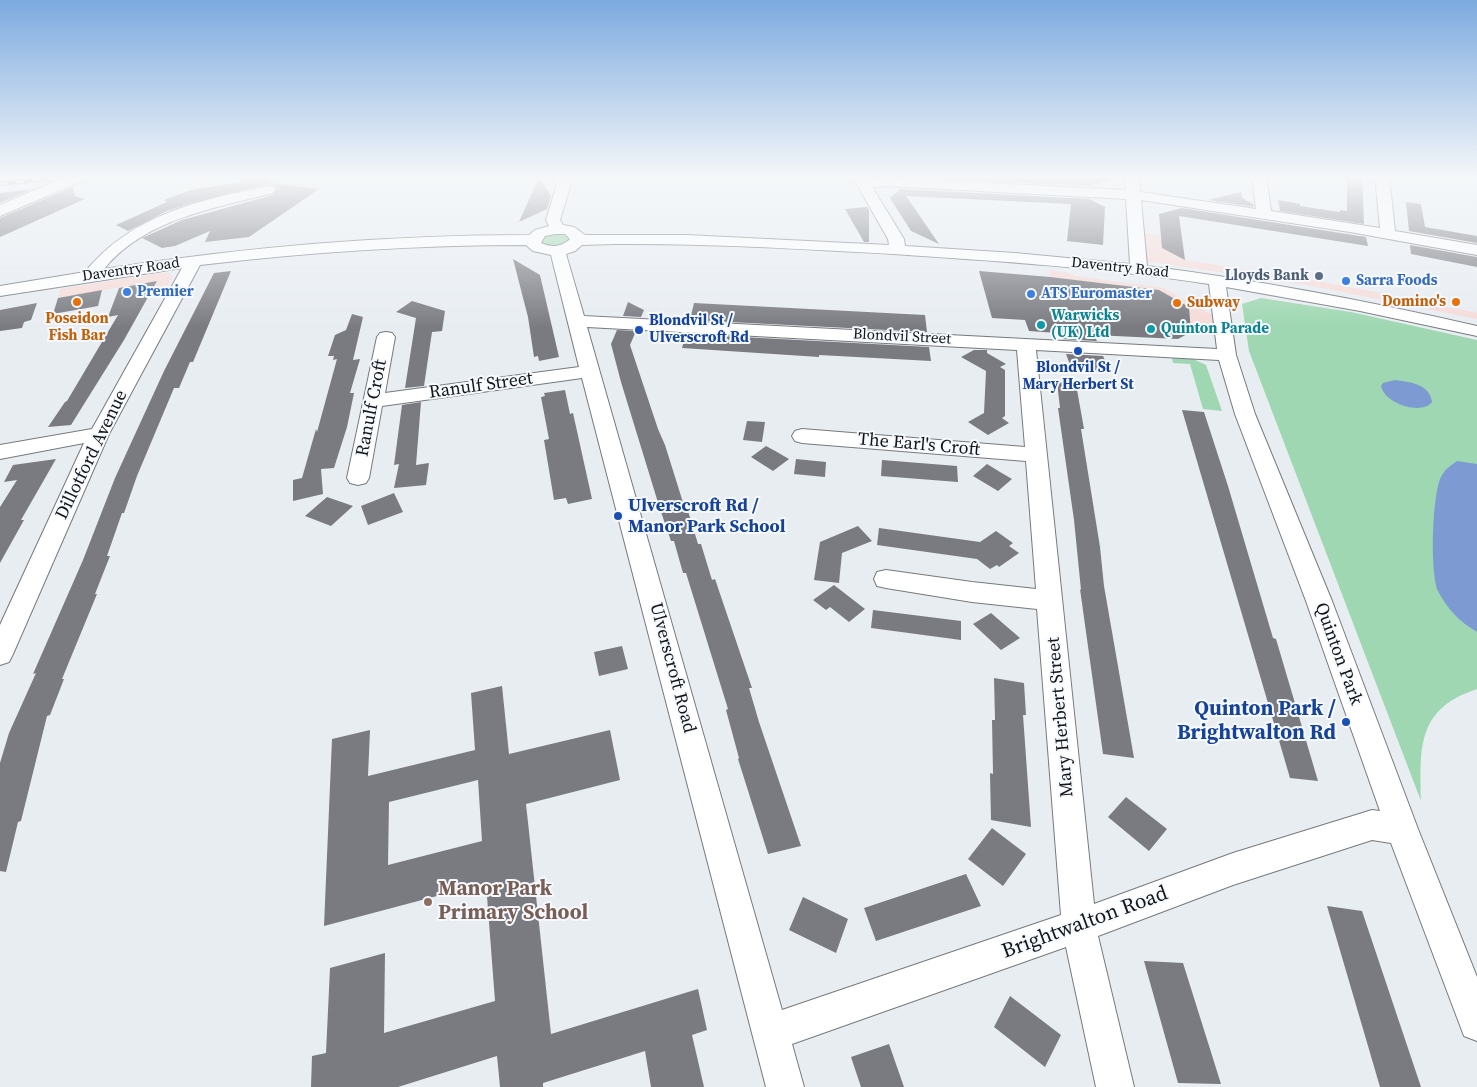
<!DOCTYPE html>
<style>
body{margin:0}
canvas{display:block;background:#e8edf2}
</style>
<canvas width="1477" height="1087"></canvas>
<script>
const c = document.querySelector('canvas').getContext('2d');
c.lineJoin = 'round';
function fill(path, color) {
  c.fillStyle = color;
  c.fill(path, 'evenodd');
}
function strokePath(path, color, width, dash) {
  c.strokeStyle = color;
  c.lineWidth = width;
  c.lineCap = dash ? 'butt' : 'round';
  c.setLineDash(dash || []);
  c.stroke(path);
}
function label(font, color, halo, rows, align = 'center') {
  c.font = font + ' "Source Serif 4",serif';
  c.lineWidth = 4;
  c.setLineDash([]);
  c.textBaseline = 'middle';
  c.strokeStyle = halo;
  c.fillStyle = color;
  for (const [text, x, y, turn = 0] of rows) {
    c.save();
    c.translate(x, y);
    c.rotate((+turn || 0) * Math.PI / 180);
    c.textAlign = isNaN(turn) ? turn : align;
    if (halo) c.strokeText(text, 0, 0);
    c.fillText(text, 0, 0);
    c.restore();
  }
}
fill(new Path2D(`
 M1136,232l25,3 2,13 22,12 122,19 79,15 91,19v6l-165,-33 -175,-26z
 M1049,270l16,2 11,4 88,12 57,32 3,18 -33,-6 -2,-24 -29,-18 -110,-13z
 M160,273h9l4,4 -9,15 -13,1 6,-12 -99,17 2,-9z`), '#f6dbd8');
fill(new Path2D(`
 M567,233l6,6 -15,9 -18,-3 2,-10z
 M1261,298l90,14 126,28v349c-60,20 -57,57 -56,112l-172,-450 -7,-47z
 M1172,358l21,1 13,6 16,46 -19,-2 -13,-45 -17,-1z`), '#9ed7b1');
fill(new Path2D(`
 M1395,380c15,2 35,4 37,22 -11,14 -48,1 -51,-16l2,-3z
 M1457,461l20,3v168c-17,-10 -30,-23 -39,-41 -8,-18 -6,-96 3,-114 4,-8 9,-11 16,-16z`), '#7d9bd2');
fill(new Path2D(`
 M240,176h31l1,7 47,6 -70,48 -44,5 5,-11 -35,15 -13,2 -20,-10 40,-18 91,-25 4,-6 -4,-4 -5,-1 -26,6 -51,13 -24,8 -39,20 -12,-6 51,-23 -3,-2 27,-10 49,-8z
 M913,176h198l1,3 -23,7 -178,-9z
 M1347,176h15l2,48 -84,-13 -2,-11 22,4v2l40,6v-2l7,1z
 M539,177l12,19 -4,13 -28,13z
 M73,187l2,9 10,3 -85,38v-19z
 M32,189l-32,14v-10z
 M900,189l189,10 16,8 -2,38 -36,-4 4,-37 -165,-8 33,48 -28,-13 -21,-33z
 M1241,192l1,6 11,6 1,3 -46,-7z
 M1406,202l15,2 4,23 52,9v7l-68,-12z
 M867,207l2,3v32h-5l-19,-33z
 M1182,208l184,29 2,9 -189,-30 6,44 -23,-12 -3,-34z
 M1410,245l67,12v10l-66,-13z
 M513,259l27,16 19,82 -20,4 -1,-5 -4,1 -6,-40z
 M231,271l-38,91h-3l-11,26h-5l-37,88 -13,37h-2l-15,43h3l-15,38h2l-35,85h2l-14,36 -3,1 -26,105 -3,1 -12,50 -6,-1v-108l9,-30 27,-60 -3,1 50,-114 32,-82 49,-107 50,-98z
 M979,271l71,6 109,13 30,17 2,25 -13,7 -84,-4 3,6 -37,-2 -2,-6 -29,-2 -4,-11 -33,-2z
 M157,281l-33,59 -53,85 -23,2 17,-25 2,-1 51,-86 -10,2 11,-29z
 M102,290l-4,16 -45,8 5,-16z
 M412,301l33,10 -3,20 -10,1 -8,54 -19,2 11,-70 -20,-6z
 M628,302l16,8 -3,7 -18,-1z
 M37,303l-6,17 -7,2 -2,6 -22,3v-21z
 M694,303l231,12 2,17 -237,-12z
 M352,314l11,3 -10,43 7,-1 -10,34h4l-7,34 -13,41 -13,1 2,25 -30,7v-21l9,-2 14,-49 1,3 20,-73 -4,1 1,-4h-6l7,-21 11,-5z
 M617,330l19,1 -6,14 28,84 7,16 21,67 2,-1 10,33h3l11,36 3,-1 37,109h-3l10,34 42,124 -33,8 -30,-95 1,-1 -13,-48 2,-1 -42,-136h-3l-9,-32h-3l-11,-32 -39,-127 -10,-38z
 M686,334l243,13 2,14 -112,-6v2l-137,-9z
 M974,350h13v3l19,11 -6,3 5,3v46l-3,2 7,5 -21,12 -20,-13 16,-9 2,-42 -25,-14z
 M1066,354l37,2 7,15 -38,-1z
 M1057,382l19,2 8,45h-3l19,118 4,39 30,172 -31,-4 -23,-165 1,1 -7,-70 -16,-112h2z
 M565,390l5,24 3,-1 19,86 -24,5 -2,-6 -12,2 -10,-60 5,-1 -8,-42 4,-1 -1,-3z
 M421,402l-5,63 13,-2 -3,22 -32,3 5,-24 -5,1 8,-60z
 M1182,410l22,2 24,74 45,152 3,1 42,142 -28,-3z
 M747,421l18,1 -3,20 -19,-2z
 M766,446l11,6 12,7 -16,12 -22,-14z
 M56,459l-35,61h3l-24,43v-56l17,-27 -13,2 9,-17z
 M796,459l30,3 -1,15 -31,-3z
 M882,460l75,6 1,16 -77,-6z
 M987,464l13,8 12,7 -14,12 -25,-15z
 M394,493l9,19 -35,13 -7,-19z
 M327,497l26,9 -22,20 -26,-10z
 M858,526l14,15 -30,12 -3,30 -25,-3 6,-38z
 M879,528l101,14 16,-11 17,12 -4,3 10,7 -20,14 -2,-2 -7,4 -13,-10 -100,-14z
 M834,585l31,24 -16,13 -19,-15 -4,3 -13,-10z
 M873,610l88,11v19l-90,-12z
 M991,613l29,25 -19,12 -28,-26z
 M622,646l6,23 -29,7 -5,-24z
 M994,678l30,5 2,32h-3l8,112 -40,-7 -1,-47 3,1 -1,-54h3z
 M502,686l7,68 101,-24 10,50 -94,24 25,230 147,-45 9,41 -15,5 12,52h-53l-6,-36 -102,32v4h-43l-3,-31 -99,31h-87l1,-31 14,-3 4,-85 55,-15 -1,80 111,-32 -9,-118 -162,43 8,-187 38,-9 -2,46 107,-26 -4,-57zM478,780l4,61 -94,24 1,-63z
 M1126,797l41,32 -18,22 -41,-34z
 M992,828l34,26 -23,32 -35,-27z
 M966,874l15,32 -105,35 -12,-33z
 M803,897l45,22 -12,34 -47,-23z
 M1327,906l35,5 59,176h-41z
 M1144,961l39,2 38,121 -43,-1z
 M1010,996l51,39 -16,32 -51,-40z
 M889,1044l15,43h-43l-10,-30z`), '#7a7b81');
const minor = new Path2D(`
 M555,176h14l1,11 -10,33 3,5 11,2 11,8h101l203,10 -1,-6 -36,-63h14l1,3 20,-1 239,12 -1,-14h14l1,16 116,17 -4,-33h14l5,35 109,17 -5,-52h14l6,55 82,14v10l-127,-23 -209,-32 6,66c111,14 221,35 330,60v10l-117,-25 -134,-24 10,68 19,59 77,187 86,228 59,148v64l-13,-5 -73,-193 -19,-3 -139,45 -135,51 36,151h-38l-30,-140 -274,97 12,43h-38l-184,-709 -200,28 -13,72 -3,5 -8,2 -8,-2 -3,-5 30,-141 3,-4 6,-1 6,1 3,4 -10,56 194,-26 -28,-112 -18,-4 -7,-6c-109,0 -217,7 -326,20l-91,169 -96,220 -4,8 -9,3v-40l84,-182 -84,16v-14l92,-16 90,-161 -182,28v-10l85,-14c46,-57 114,-72 183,-86l5,1 2,3 -2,3c-58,15 -129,26 -169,76 141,-22 282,-34 425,-34l6,-5 14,-4 -3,-6 10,-33zM887,186l239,13 4,65 -115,-11 -110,-7 -1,-7 -32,-52zM555,234h10l5,5c-8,8 -19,9 -29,4l4,-7zM614,244c93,-1 186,5 279,10 106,7 211,14 316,30l8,65 -633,-33 -18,-62 9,-3 7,-6zM587,327l430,23 8,97 -223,-18 -7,2 -3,5 3,5 7,2 224,18 10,128 -64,-7 -86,-12 -9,2 -3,7 3,7 9,2 86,14 65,7 24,306 -279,95zM1036,350l183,10 16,54 71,187 74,210 -8,-1 -139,43 -139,51z`);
const major = new Path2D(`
 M67,176h22l-2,3 -87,37v-11z`);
strokePath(minor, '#757a7f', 2);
strokePath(major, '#757a7f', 2);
fill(minor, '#fff');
fill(major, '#fff');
const rail = new Path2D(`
 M0,184l76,-8`);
strokePath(rail, '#2f3133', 4);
strokePath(rail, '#f6fafe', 2.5, [8]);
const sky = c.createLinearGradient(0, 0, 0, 328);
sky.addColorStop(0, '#7daadf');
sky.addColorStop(0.54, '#f5f7f9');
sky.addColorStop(1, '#f5f7f900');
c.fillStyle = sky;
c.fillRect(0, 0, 1477, 328);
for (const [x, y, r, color] of [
 [1319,276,5,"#5c6f8a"],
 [1346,281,5,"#3f7fe0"],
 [127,292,5,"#3f7fe0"],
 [1031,294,5,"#3f7fe0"],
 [77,302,5,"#e8710a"],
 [1456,302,5,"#e8710a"],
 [1177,303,5,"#e8710a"],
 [1041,325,5,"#0f9aa8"],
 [1151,329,5,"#0f9aa8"],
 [639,330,5,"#1a4fb4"],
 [1078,351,5,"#1a4fb4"],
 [618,516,5,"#1a4fb4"],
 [1346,722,5,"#1a4fb4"],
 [428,902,5,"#8d6e63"]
]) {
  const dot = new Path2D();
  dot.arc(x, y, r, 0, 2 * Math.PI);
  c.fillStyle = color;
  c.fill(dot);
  strokePath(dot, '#f6fafe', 2);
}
label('15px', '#141517', '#f6fafe', [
 ["Daventry Road",1120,268,6],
 ["Daventry Road",131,270,-8],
 ["Blondvil Street",902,337,3]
]);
label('bold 15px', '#4e5e75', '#f6fafe', [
 ["Lloyds Bank",1309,276]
], 'right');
label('bold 15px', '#366cbe', '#f6fafe', [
 ["Sarra Foods",1356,281],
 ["Premier",137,292],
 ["ATS Euromaster",1041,294]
], 'left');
label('bold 15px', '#c56008', '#f6fafe', [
 ["Domino's",1446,302],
 ["Subway",1187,303,"left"],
 ["Poseidon",77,319,"center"],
 ["Fish Bar",77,336,"center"]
], 'right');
label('bold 15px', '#0d838f', '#f6fafe', [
 ["Warwicks",1051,316],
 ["(UK) Ltd",1051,333],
 ["Quinton Parade",1161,329]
], 'left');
label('bold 15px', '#164399', '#f6fafe', [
 ["Blondvil St /",649,321],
 ["Ulverscroft Rd",649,338],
 ["Blondvil St /",1078,368,"center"],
 ["Mary Herbert St",1078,385,"center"]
], 'left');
label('18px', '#141517', '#f6fafe', [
 ["Ranulf Street",481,386,-8],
 ["Ranulf Croft",372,408,-79],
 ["The Earl's Croft",919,445,5],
 ["Dillotford Avenue",92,455,-64],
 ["Quinton Park",1338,654,70],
 ["Ulverscroft Road",672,668,75],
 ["Mary Herbert Street",1061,717,-95]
]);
label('bold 18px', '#164399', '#f6fafe', [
 ["Ulverscroft Rd /",628,506],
 ["Manor Park School",628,527]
], 'left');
label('bold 21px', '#164399', '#f6fafe', [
 ["Quinton Park /",1336,710],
 ["Brightwalton Rd",1336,734]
], 'right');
label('bold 21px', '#785e54', '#f6fafe', [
 ["Manor Park",438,890],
 ["Primary School",438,914]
], 'left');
label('21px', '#141517', '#f6fafe', [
 ["Brightwalton Road",1085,923,-20]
]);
</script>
